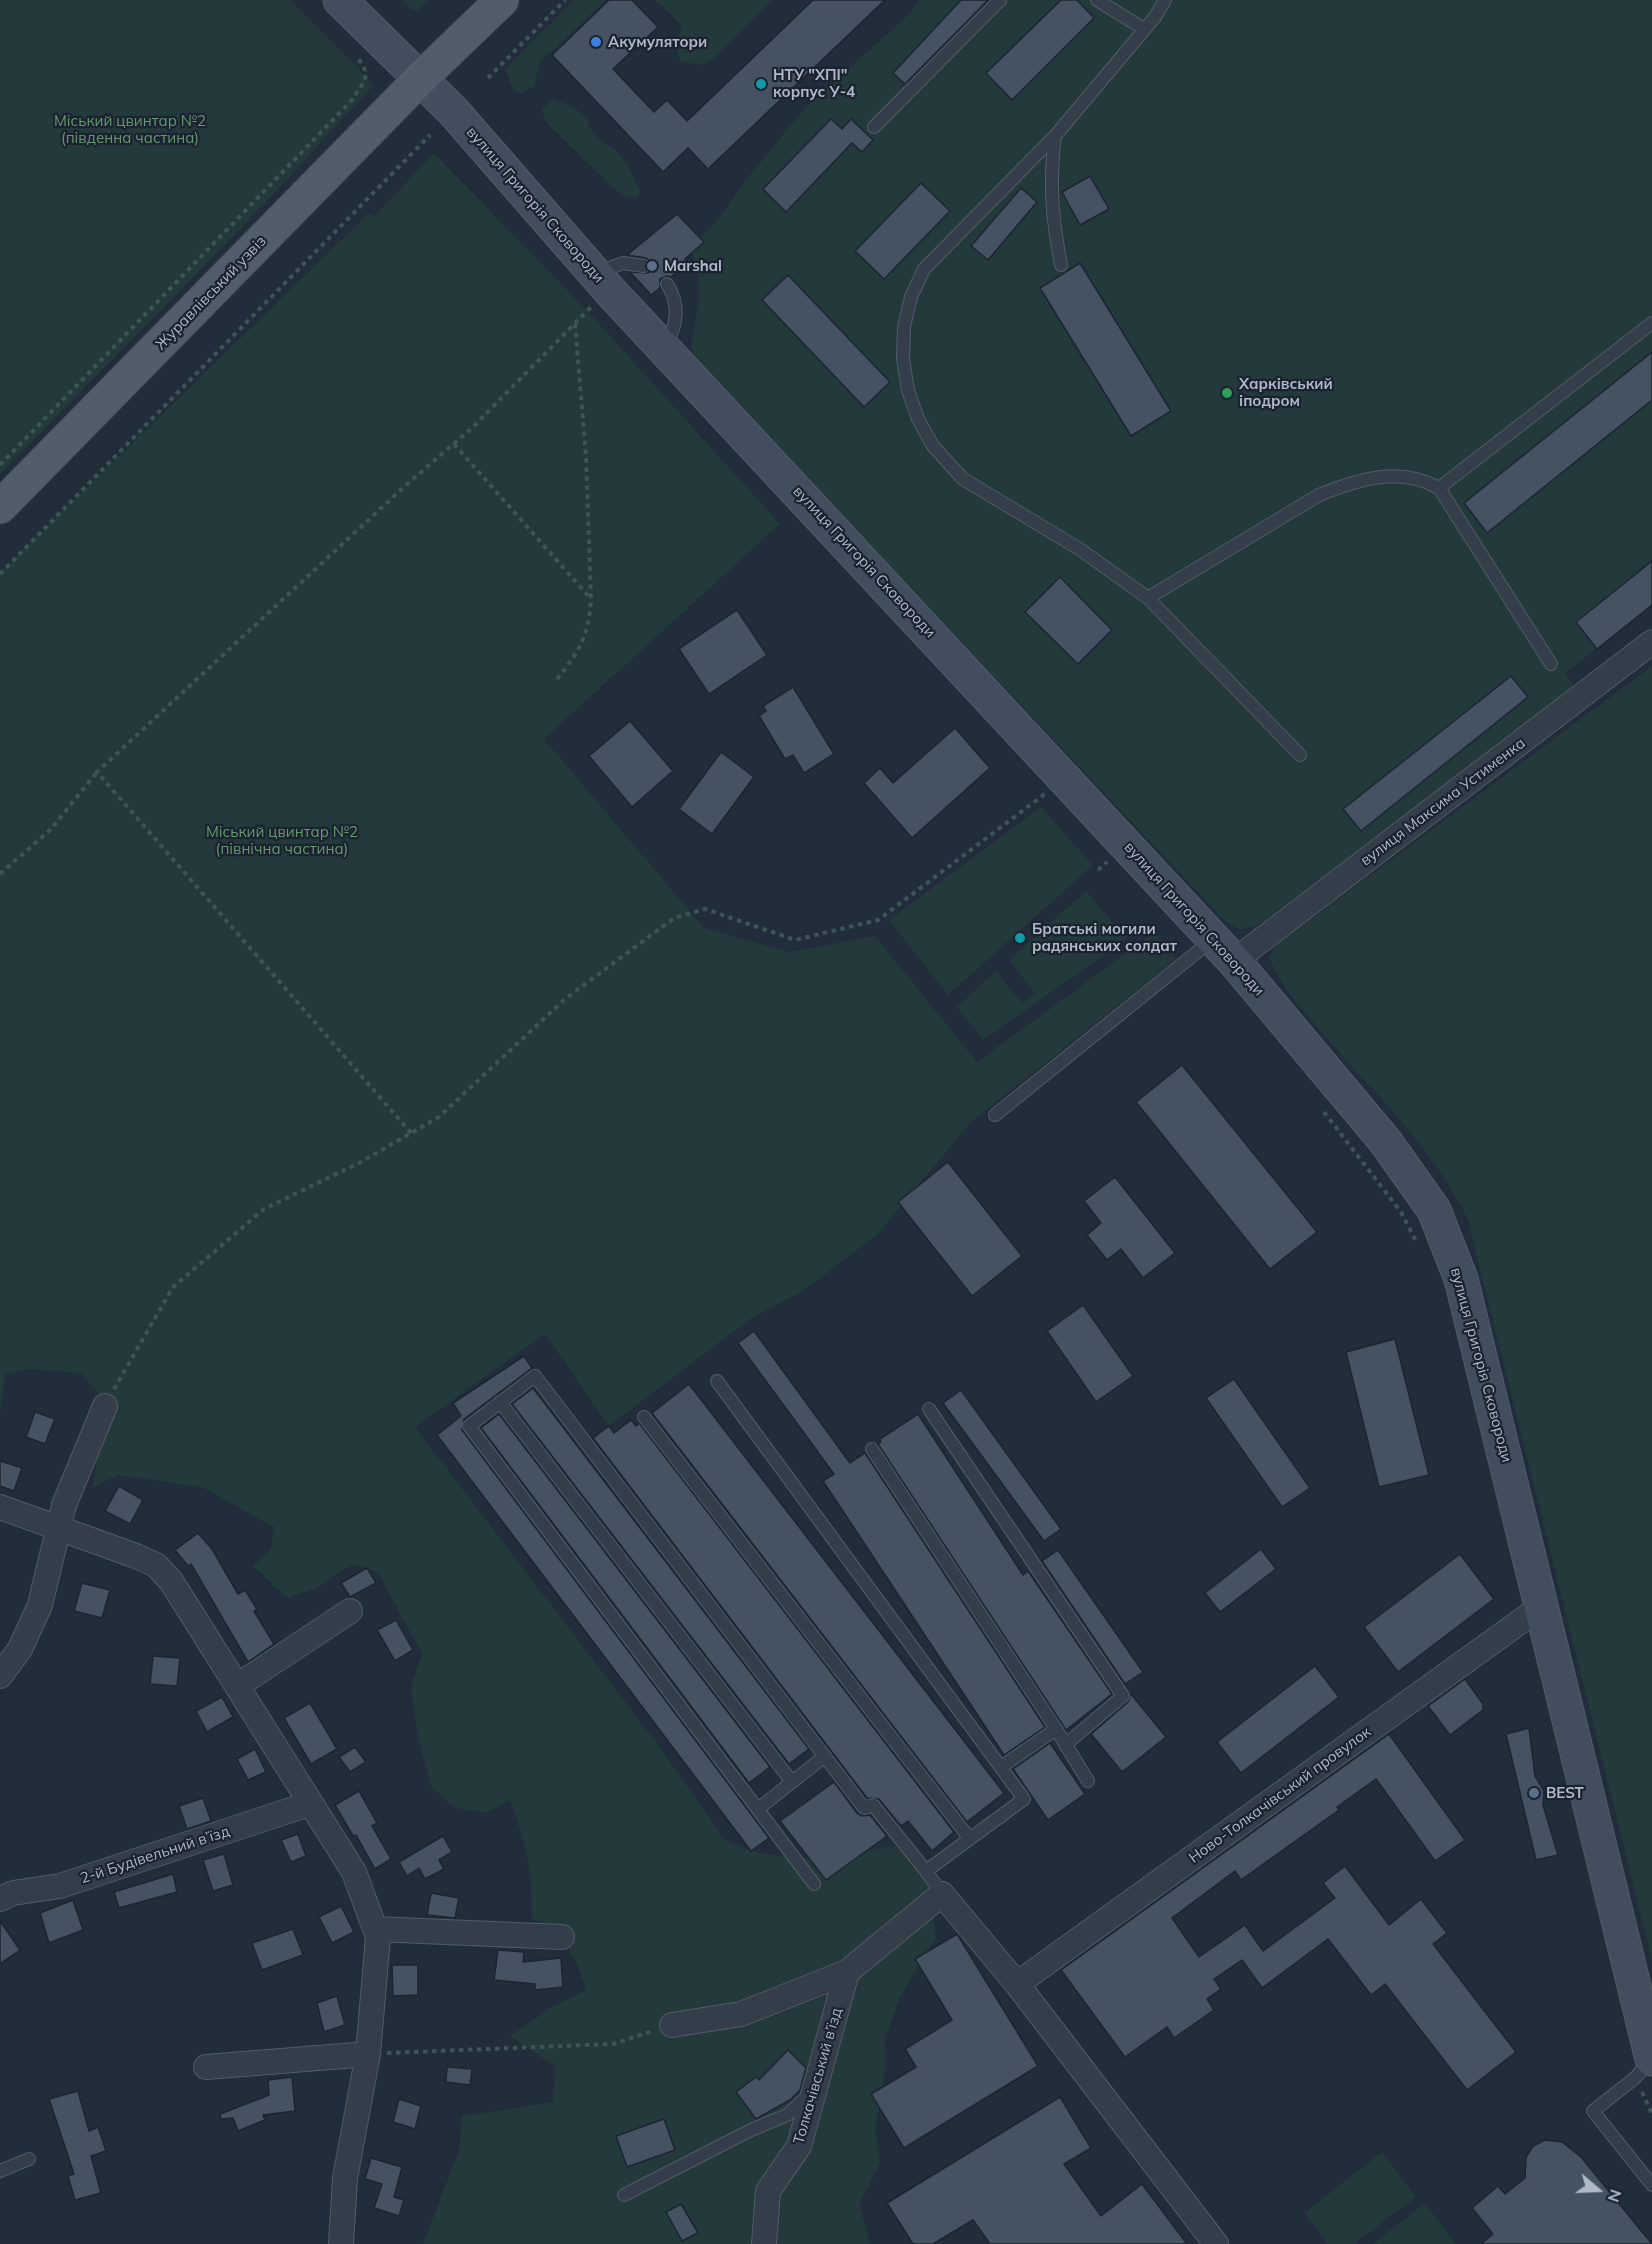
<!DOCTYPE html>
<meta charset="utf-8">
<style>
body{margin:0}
#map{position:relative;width:1652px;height:2244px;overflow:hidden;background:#212d3a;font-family:Mulish,sans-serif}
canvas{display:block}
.north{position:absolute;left:1568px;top:2160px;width:60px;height:60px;-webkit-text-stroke:4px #1a232f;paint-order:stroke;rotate:109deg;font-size:16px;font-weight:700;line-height:24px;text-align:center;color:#afb9c7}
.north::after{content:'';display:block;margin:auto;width:21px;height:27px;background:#afb9c7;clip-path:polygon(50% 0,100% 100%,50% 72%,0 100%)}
</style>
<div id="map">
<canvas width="1652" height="2244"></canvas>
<div class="north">N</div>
</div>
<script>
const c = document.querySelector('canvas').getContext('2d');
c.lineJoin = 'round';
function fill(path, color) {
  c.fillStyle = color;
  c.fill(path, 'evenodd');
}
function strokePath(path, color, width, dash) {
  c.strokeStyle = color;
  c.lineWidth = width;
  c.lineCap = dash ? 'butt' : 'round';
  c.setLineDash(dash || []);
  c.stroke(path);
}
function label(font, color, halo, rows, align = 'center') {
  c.font = font + ' Mulish,sans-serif';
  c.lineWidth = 4.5;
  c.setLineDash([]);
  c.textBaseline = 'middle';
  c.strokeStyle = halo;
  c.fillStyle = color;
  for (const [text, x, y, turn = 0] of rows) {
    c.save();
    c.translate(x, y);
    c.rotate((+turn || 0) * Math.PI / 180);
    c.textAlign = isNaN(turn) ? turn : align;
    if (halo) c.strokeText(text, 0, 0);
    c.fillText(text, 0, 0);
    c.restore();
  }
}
fill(new Path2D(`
 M0,0h289l85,85 -120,130 -254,259z
 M401,0h27l-10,11 -9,-3z
 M575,0h31l-50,48 -15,11 -7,27 -15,8 -8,-8 -6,-17z
 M655,0h117l-58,58 -11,7 -22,-3 -6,-16 7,-20z
 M919,0h733v603l-87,71 10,13 -317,238 -18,5 -14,-8 -532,-563c-4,-15 -1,-22 1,-37 5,-23 6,-52 -5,-73l36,-39 14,-23 66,-80 102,-92z
 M552,99l20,7 15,12 3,10 8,10 16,10 13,15 13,28 -3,7 -13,-2 -10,-7 -69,-68 -3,-12z
 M434,153l147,151 199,220 -236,215 160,189 85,24 86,-16 102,126 178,-130 21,27 -206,164 -93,112 -73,55 -54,29 -141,107 -64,-92 -130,93 244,319 66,94 26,11 44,8 100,-13 31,25 10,66 -35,58 -16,43 1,29 -11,61 5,35 -21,42 12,39h-448l36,-94 3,-34 91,-14 2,-36 -45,-30 42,-29 35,-17c-14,-37 -20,-54 -56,-72 3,-46 -6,-75 -21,-118l-24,13 -31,-5 -24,-22 -13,-49 -7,-50 11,-33 -44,-82 -27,-8 -32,23 -32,11 -34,-32 18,-18 3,-21 -72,-40 -84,-12 -26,13 7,-37 1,-55 -19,-23 -50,-4 -26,5 -5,42v-844l330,-321 40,-38 5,3z
 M1652,666v1294l-184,-740c-33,-70 -93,-126 -143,-184 -21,-25 -43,-48 -56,-78l5,-11z
 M1041,807l52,58 -145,130 -59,-75z
 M1086,891l41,48 -144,101 -26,-33 39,-36 26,32 13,-10 -26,-33z
 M1382,2152l34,45 -62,47h-26l-24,-31z
 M1425,2203l31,41h-83z`), '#23393b');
const building = new Path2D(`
 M609,0h23l26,27 -45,42 41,43 13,-12 20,21 126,-121h72l-177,169 -20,-21 -25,24 -111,-117z
 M961,0h27l-83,84 -12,-11z
 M1061,0h16l17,18 -82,82 -26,-27z
 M831,119l11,10 9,-10 22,21 -11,12 -10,-9 -66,69 -23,-23z
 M1090,176l19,33 -29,16 -18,-33z
 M921,183l29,28 -66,68 -29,-28z
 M1021,188l16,14 -49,58 -17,-14z
 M677,214l27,28 -19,17 3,3 -17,15 -4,-1 -7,3v9l-9,7 -21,-23 18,1 4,-5 -1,-6 -5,-4 -19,-3z
 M1080,263l91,148 -40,25 -91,-148z
 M788,275l102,107 -26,25 -102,-107z
 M1652,352v48l-165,133 -23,-30z
 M1652,561v44l-55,44 -21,-27z
 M1060,577l52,53 -34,34 -53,-52z
 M737,610l30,45 -58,39 -30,-45z
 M1511,676l17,21 -167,134 -18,-22z
 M793,687l41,67 -30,19 -11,-18 -8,4 -26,-43 7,-5 -3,-5z
 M630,721l43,50 -41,36 -43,-51z
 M955,728l35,40 -78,70 -48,-55 16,-15 13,15z
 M721,752l33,25 -42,57 -33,-25z
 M1182,1065l135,167 -47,37 -134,-167z
 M948,1162l74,94 -50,40 -74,-94z
 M1115,1177l60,76 -32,25 -22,-29 -14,11 -20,-25 14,-12 -17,-22z
 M1083,1305l50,71 -37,26 -49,-71z
 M754,1331l96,132 15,-10 180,274 -41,28 -181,-274 11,-7 -96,-131z
 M1395,1339l34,136 -50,12 -33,-135z
 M524,1356l8,12 -68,51 -2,11 307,408 -18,13 -314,-416 24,-19 -8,-13z
 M1234,1379l76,109 -28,19 -76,-109z
 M689,1384l315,409 -37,29 -315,-409z
 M533,1388l276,361 -20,15 -277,-360z
 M961,1390l100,139 -17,12 -101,-138z
 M35,1412l20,7 -10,25 -19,-7z
 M499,1414l271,353 -21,16 -268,-355z
 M918,1414l105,161 5,-4 84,123 -46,36 -188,-286 3,-2 -1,-3z
 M631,1420l5,6 3,-3 315,409 -22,19 -24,-30 -7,5 -22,-27 -12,-1 -274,-360 16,-12 5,7z
 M0,1461l22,7 -8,23 -14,-5z
 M119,1486l24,14 -13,24 -25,-13z
 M198,1533l14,16 26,45 7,-4 12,19 -3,2 20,33 -26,18 -57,-98 -3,2 -13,-16z
 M1261,1549l15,20 -56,43 -15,-19z
 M1058,1550l85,122 -18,12 -83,-123z
 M1460,1554l34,45 -96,73 -34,-45z
 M367,1568l9,15 -26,14 -9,-14z
 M82,1583l28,7 -8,28 -28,-7z
 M396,1620l17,30 -18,11 -18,-31z
 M153,1656l27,2 -3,28 -27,-2z
 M1315,1666l24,31 -98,76 -24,-31z
 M1465,1679l18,25v6l-33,25 -22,-29z
 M1131,1694l35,43 -44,35 -31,-38 37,-32z
 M222,1697l11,20 -26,15 -11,-21z
 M310,1703l27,46 -26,15 -27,-46z
 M1529,1728l6,48 9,15 -1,14 15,50 -22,5 -30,-126z
 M1389,1734l76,106 -30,21 -59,-82 -39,28 2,3 -98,70 -6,-9 -63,47 27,39 46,-32 18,26 72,-53 -12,-15 22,-17 44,59 32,-26 26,34 -14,11 83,108 -49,38 -82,-106 -14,11 -43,-56 -66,49 -20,-28 -28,19 7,10 -14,10 7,11 -40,28 -7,-11 -42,30 -64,-87z
 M1050,1743l35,51 -37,26 -35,-51z
 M355,1747l11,15 -16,10 -11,-15z
 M255,1749l11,23 -18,8 -11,-21z
 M834,1782l23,31 5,3 8,-1 17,21 -61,44 -46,-59z
 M359,1791l18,32 -5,3 19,33 -16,10 -19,-34 -3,1 -18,-31z
 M203,1798l8,23 -24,8 -8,-23z
 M298,1834l8,22 -15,6 -10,-22z
 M443,1836l9,16 -13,8 5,9 -19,10 -6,-11 -12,8 -8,-14z
 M224,1854l9,31 -20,6 -10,-31z
 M173,1874l4,18 -58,16 -5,-16z
 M431,1893l28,5 -4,20 -28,-3z
 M73,1900l10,30 -34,13 -9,-30z
 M341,1906l13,26 -22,11 -13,-26z
 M0,1921l20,29 -20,14z
 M293,1929l10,26 -41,15 -10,-27z
 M957,1934l81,132 -134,82 -33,-54 45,-27 -11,-18 47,-29 -37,-61z
 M498,1950l26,2 -1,10 38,-4 2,29 -28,3v-6l-41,-4z
 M392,1965h26v30l-25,1z
 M337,1996l8,29 -21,7 -7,-29z
 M788,2050l18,18 -6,22 -10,10 -34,19 -20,-27 20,-15 3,3z
 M447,2067l25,2 -2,16 -24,-3z
 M292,2077l3,34 -32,4 2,5 -27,11 -5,-13 -12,1 -1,-5 49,-19 -1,-15z
 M78,2091l11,40 9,-4 8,24 -15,5 10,37 -26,7 -7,-24 6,-2 -25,-75z
 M1060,2097l31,51 -27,16 37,52 41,-32 45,60h-197l-17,-24 -40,24h-20l-26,-41z
 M399,2099l22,7 -6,23 -22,-7z
 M664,2119l11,31 -48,17 -11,-31z
 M1545,2140l17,2 19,15 71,87h-171l12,-10 -21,-26 26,-22 7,8 20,-16 1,-21 7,-11z
 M371,2158l31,9 -8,30 10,3 -5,16 -25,-8 8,-24 -17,-5z
 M681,2204l17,29 -16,8 -16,-29z`);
fill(building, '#445262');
strokePath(building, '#1c2531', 1.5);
const lane = new Path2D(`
 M1097,0l47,29
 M1165,0l-10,17 -100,119 -131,133 -13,28 -7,30 -1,32 5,31 10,29 15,27 30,33 118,71 67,48 152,157
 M874,127l126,-127
 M1055,136c-6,50 -3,80 6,129
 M597,273l26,-10 21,3
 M664,346c14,-19 16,-42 3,-62
 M1439,488l213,-165
 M1148,598l171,-103c40,-16 80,-29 120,-7l112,176
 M995,1115l217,-175
 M717,1381l307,418 -98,72 16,23
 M500,1402l292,380
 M929,1409l194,287 -58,49
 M644,1417l326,422
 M872,1449l184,280
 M1001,1767l55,-38 32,52
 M758,1809l67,-53
 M814,1884l-345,-458 66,-50 329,432 9,-3 53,66
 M1651,2059l-16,19 -42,33 59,74
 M0,2171l29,-12
 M624,2195l127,-65 36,-15 21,-19`);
const street = new Path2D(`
 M1234,961l418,-319
 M0,1507l136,49 20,9 15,16 183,291 24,65 -10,117 -23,124 -4,66
 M0,1676l20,-27 20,-44 24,-100 41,-99
 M237,1686l113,-75
 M0,1899l13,-6 47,-7 249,-82
 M375,1929l187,8
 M1017,1984l525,-378
 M672,2025l69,-11 106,-42
 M206,2067l162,-13
 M764,2244l4,-53 31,-45 48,-174 95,-78 75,90 199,260`);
const secondary = new Path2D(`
 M340,0l113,111 157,180 624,670 151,180 49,69 27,69 191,780`);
const primary = new Path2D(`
 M0,507l421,-429 81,-78`);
strokePath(lane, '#525c68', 14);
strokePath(street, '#525c68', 26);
strokePath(secondary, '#525c68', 35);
strokePath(primary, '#414a57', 35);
strokePath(new Path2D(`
 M488,78l77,-78
 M454,444l137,155
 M0,465l352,-365c12,-20 21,-23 5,-43
 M0,574l430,-439
 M557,679c22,-27 32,-44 34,-80l-5,-143 -11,-132
 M1098,870l9,-8
 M0,874l51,-45 46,-57
 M1324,1112l77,100 16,31
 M411,1133l-314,-361 308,-286 67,-58 119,-121
 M114,1389l59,-102 91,-78 95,-46 80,-46 126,-118 109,-81 31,-9 90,31 83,-20 168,-127
 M387,2053l226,-9 40,-13
 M1642,2092l10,22`), '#3d5556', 4, [4.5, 4.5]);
strokePath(lane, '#343e4b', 12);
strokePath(street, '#343e4b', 24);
strokePath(secondary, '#424e5e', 33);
strokePath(primary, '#525d6b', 33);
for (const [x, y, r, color] of [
 [596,42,6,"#3f7fe0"],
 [761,84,6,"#0f9aa8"],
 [652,266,6,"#5c6f8a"],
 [1227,393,6,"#2e9e5b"],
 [1020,938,6,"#0f9aa8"],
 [1534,1793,6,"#5c6f8a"]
]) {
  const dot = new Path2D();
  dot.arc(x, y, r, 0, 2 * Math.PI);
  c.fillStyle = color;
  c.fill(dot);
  strokePath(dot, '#1a232f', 2);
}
label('bold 15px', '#afb9c7', '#1a232f', [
 ["Акумулятори",608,42],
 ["НТУ \"ХПІ\"",773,75],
 ["корпус У-4",773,92],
 ["Marshal",664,266],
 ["Харківський",1239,384],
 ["іподром",1239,401],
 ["Братські могили",1032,929],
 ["радянських солдат",1032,946],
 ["BEST",1546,1793]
], 'left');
label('15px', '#66986f', '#1a232f', [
 ["Міський цвинтар №2",130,121],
 ["(південна частина)",130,138],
 ["Міський цвинтар №2",282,832],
 ["(північна частина)",282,849]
]);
label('15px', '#afb9c7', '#1a232f', [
 ["вулиця Григорія Сковороди",535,205,49],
 ["Журавлівський узвіз",211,293,-46],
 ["вулиця Григорія Сковороди",864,562,47],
 ["вулиця Максима Устименка",1443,802,-37],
 ["вулиця Григорія Сковороди",1194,919,48],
 ["вулиця Григорія Сковороди",1481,1365,75],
 ["Ново-Толкачівський провулок",1280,1795,-36],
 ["2-й Будівельний в’їзд",155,1855,-18],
 ["Толкачівський в’їзд",818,2076,-74]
]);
</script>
